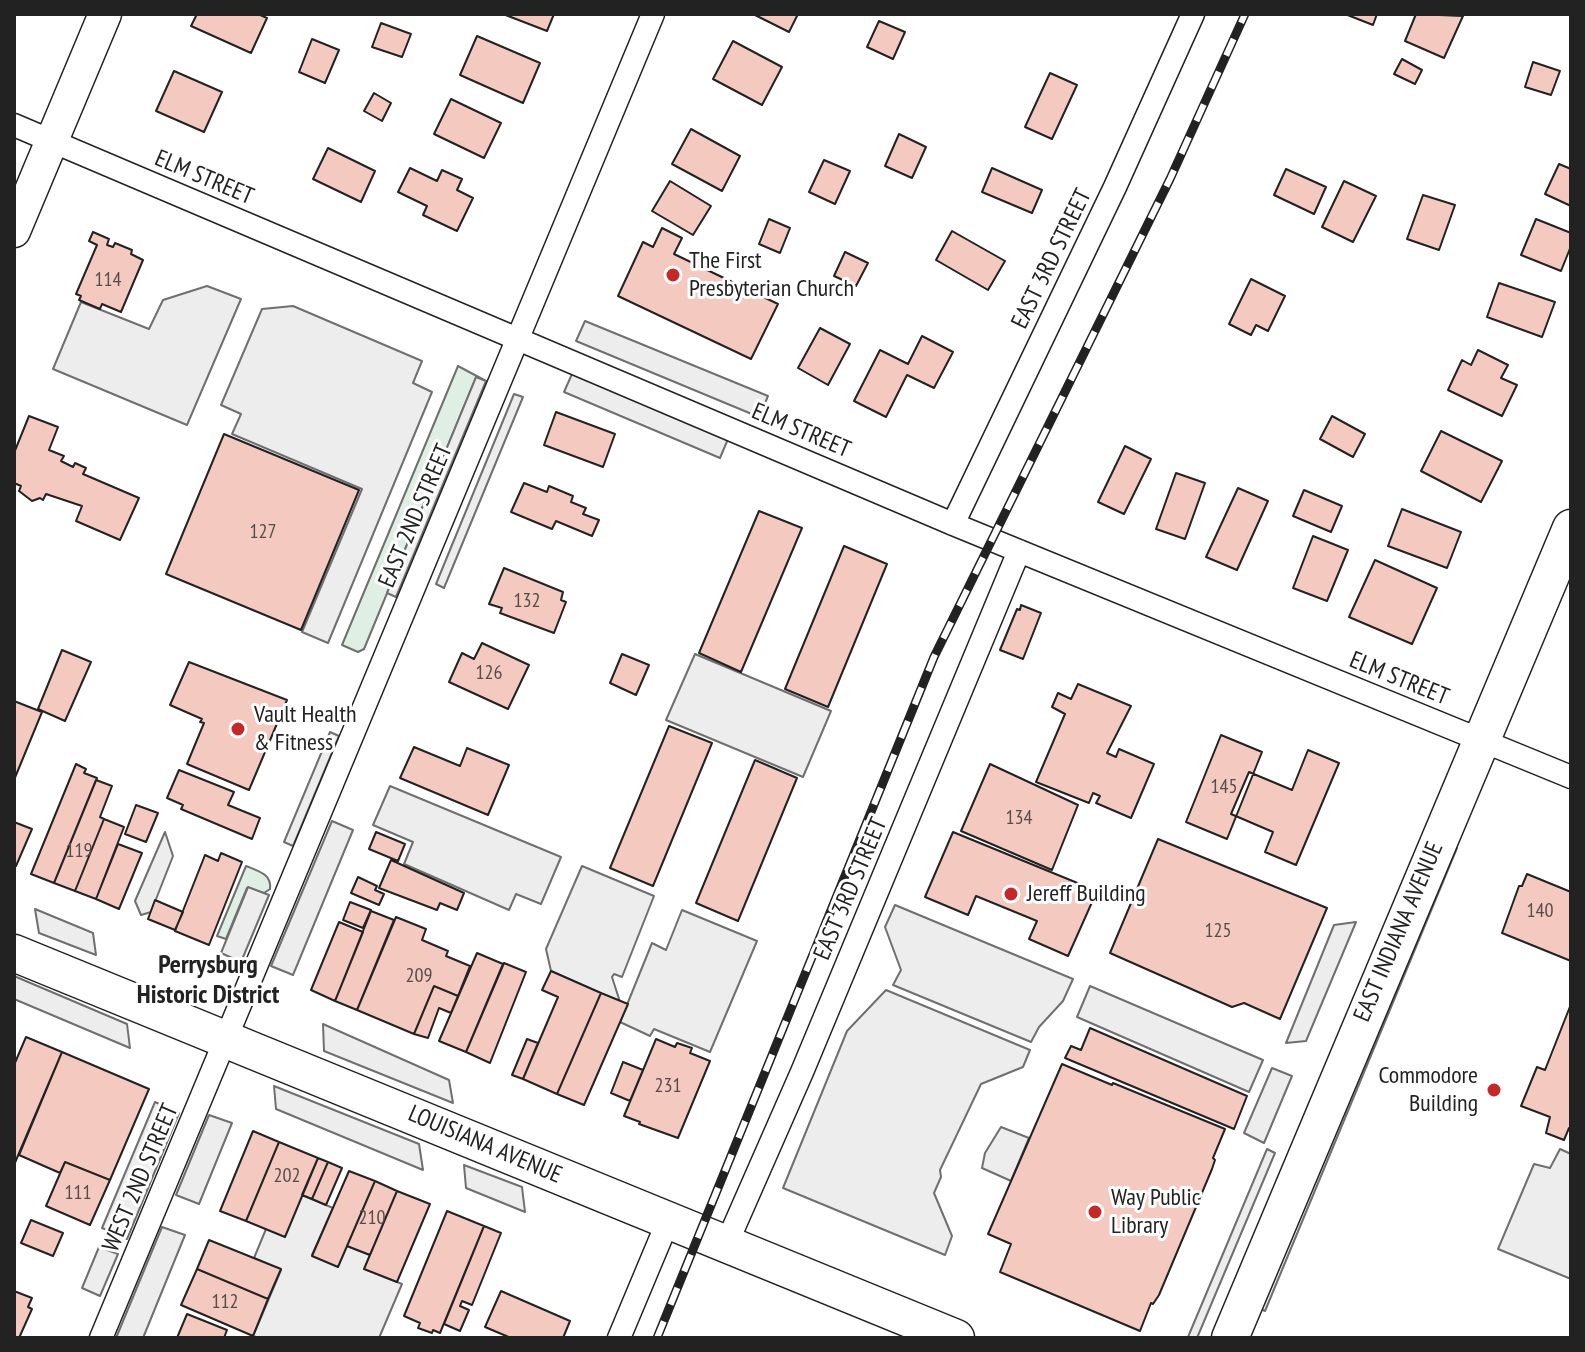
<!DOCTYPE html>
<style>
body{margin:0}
#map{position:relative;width:1585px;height:1352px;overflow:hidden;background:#fff;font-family:"PT Sans Narrow",sans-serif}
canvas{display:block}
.frame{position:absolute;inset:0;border:16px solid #222;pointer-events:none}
</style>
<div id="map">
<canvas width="1585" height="1352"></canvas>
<div class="frame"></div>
</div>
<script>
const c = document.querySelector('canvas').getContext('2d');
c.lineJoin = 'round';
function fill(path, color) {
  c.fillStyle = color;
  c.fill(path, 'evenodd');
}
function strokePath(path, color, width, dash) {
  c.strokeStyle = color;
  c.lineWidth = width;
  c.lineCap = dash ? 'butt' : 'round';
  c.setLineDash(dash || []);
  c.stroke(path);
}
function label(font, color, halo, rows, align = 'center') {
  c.font = font + ' "PT Sans Narrow",sans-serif';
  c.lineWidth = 6;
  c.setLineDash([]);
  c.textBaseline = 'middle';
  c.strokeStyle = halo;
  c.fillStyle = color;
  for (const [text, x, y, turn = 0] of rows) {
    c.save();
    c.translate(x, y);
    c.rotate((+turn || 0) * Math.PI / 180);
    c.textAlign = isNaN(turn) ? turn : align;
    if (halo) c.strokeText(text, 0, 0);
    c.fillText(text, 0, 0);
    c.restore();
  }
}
const green = new Path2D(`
 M458,366l28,15 -10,-3 -112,271 -6,3 -16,-7z
 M246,866c12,5 26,8 24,23l-6,4 -17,-5 -21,51 -9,-3z`);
fill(green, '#e0efe3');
strokePath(green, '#6f6f6f', 2);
const parking = new Path2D(`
 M207,286l34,13 -54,126 -134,-56 28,-67 68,27 14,-29z
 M293,306l129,55 -9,22 19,9 -104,251 -26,-11 60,-143 -130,-55 9,-20 -20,-9 41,-96z
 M585,321l183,75 -9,21 -183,-76z
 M572,374l156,65 -8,19 -156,-66z
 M476,377l10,4 -90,216 -9,-4z
 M514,394l9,3 -79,191 -8,-4z
 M695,654l136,57 -28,66 -137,-57z
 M330,732l9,4 -46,110 -9,-4z
 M390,786l171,71 -20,47 -25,-10 -7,16 -105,-46 9,-22 -40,-17z
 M332,821l21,9 -60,145 -22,-9z
 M165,832l8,24 -22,56 -10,3 -6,-14z
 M1450,845l7,3 -192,463 -9,-4z
 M582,866l72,30 -32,81 -8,-3 -2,3 8,25 -69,-31 -5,-22z
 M248,887l21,8 -28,67 -20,-9z
 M895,905l178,74 -10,22 -24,26 -8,15 -138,-57 8,-15 -16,-43z
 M35,909l58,24 3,22 -57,-22z
 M682,910l75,31 -47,111 -56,-23 -4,7 -30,-14 32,-79 14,7z
 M1356,922l-50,119 -20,2 48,-118z
 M14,976l113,48 3,24 -116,-49z
 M1090,986l173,74 -14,32 -172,-75z
 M886,990l144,60 -7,17 -42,17 -41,86 1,7 -7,16 18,43 -7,19 -162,-67 64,-157z
 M323,1024l126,56 4,23 -129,-52z
 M1272,1068l20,8 -28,67 -20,-10z
 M274,1086l145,58 4,26 -147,-61z
 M155,1102l24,11 -52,126 -25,-11z
 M209,1115l23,8 -33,81 -23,-9z
 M1001,1127l28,11 -18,43 -29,-13 3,-15z
 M1267,1149l8,4 -78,185 -9,-1z
 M1560,1149l11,5v125l-73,-30 36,-85 16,4z
 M464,1165l58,22 3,25 -59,-24z
 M302,1195l31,13 -21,47 35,-9 23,9 -5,14 37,15 -23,54h-120l-6,-2 28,-66 -27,-12 12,-29z
 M162,1227l23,8 -42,103h-27z
 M99,1247l19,7 -18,42 -18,-8z`);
fill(parking, '#ededed');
strokePath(parking, '#6f6f6f', 2);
const building = new Path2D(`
 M197,14h61l9,4 -16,35 -60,-27z
 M503,14h51l-7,17z
 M753,14h45l-9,18z
 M1345,14h32l-4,11z
 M1416,14l47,2 -19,42 -39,-17z
 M879,21l26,11 -12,27 -26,-12z
 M381,23l30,11 -9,23 -30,-10z
 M477,36l63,27 -17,40 -63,-28z
 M312,39l27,11 -14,33 -26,-11z
 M733,41l49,26 -20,38 -49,-26z
 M1402,59l20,11 -7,14 -21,-10z
 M1533,62l27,9 -9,24 -26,-8z
 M174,71l48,21 -18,40 -48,-21z
 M1050,73l27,12 -25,54 -27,-12z
 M374,93l17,10 -9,18 -18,-10z
 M451,99l50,24 -17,35 -50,-24z
 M691,129l49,27 -18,35 -50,-27z
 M899,134l27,13 -14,31 -27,-12z
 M328,148l47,23 -14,31 -48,-23z
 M824,160l26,11 -15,33 -26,-12z
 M1559,164l12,5v37l-26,-12z
 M410,168l27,13 5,-11 20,9 -5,11 16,8 -16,33 -34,-16 4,-9 -29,-14z
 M992,168l50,22 -10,23 -50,-21z
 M1286,169l40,18 -12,27 -40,-19z
 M670,181l41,25 -18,29 -41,-24z
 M1344,181l32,15 -23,46 -31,-15z
 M1423,195l32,10 -16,45 -32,-11z
 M769,219l21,9 -10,25 -21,-9z
 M1536,219l35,14v13l-10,25 -40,-16z
 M662,228l20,10 -8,16 104,50 -27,55 -133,-63 25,-54 10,5z
 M952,231l53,30 -17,29 -52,-30z
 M93,232l16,7 -2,6 6,2 2,-4 17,7 -1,4 12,6 -22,52 -19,-8 -2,5 -21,-9 2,-4 -5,-2 21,-49 -8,-4z
 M845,252l23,11 -12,23 -22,-10z
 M1251,279l34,17 -17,35 -12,-6 -5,10 -22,-11z
 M1499,283l56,19 -13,35 -55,-20z
 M820,328l30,16 -22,41 -30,-17z
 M922,336l31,16 -19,36 -27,-13 -21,42 -32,-16 26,-51 28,14z
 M1478,350l30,15 -7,13 16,7 -15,31 -54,-26 14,-30 9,5z
 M556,412l59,22 -12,33 -59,-22z
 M29,416l29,11 -9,23 15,6 -3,5 12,6 2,-4 11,5 -3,6 56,24 -19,42 -44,-19 6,-15 -36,-12 -3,6 -3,-2 -8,3 -13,-10 2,-5 -7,-3v-30z
 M1332,416l33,18 -12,23 -33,-18z
 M1441,431l61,30 -21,41 -60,-31z
 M224,434l135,56 -58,140 -135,-56z
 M1125,446l26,13 -27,55 -26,-12z
 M1176,473l29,10 -20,56 -29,-10z
 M524,483l23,9 2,-6 24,10 -2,6 15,6 -3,6 16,6 -7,16 -36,-15 -4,8 -41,-17z
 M1238,488l30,13 -31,69 -31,-13z
 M1304,490l38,16 -11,26 -38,-16z
 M1402,509l59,23 -14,36 -59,-22z
 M759,511l43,17 -61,144 -42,-19z
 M1313,536l35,14 -21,51 -34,-13z
 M844,546l43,18 -59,143 -43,-18z
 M1375,560l62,28 -25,56 -63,-27z
 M504,568l59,24 -2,8 5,2 -12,31 -54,-20 2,-5 -13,-4z
 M1021,605l20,8 -18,46 -23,-9 17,-41 3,1z
 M482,643l47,22 -21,44 -59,-27 13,-29 12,6z
 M62,650l29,12 -26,59 -27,-12z
 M622,654l27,11 -13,30 -26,-12z
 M189,662l98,38 -38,90 -62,-26 17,-41 -4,-1 2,-3 -32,-14z
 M1078,684l53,22 -24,47 9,4 3,-8 35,15 -23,54 -35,-15 4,-7 -7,-3 -4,10 -53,-21 29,-68 -13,-7 6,-14 13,6z
 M14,701l28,11 -28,68z
 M669,726l43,17 -59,143 -43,-18z
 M1221,735l41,17 -35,87 -41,-17z
 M414,747l46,19 7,-18 42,17 -21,50 -88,-37z
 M1308,750l31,13 -43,102 -31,-13 8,-20 -42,-18 18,-42 43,18z
 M755,760l42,18 -59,143 -42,-18z
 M76,764l10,5 -2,4 13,5 -43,105 -23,-9z
 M990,764l88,41 -26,65 -91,-39z
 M179,770l55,22 -6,13 32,13 -8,21 -71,-30 2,-4 -16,-7z
 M96,780l16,6 -12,31 4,2 -29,72 -21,-8z
 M136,805l22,8 -12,29 -21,-8z
 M104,819l20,8 -28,72 -21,-8z
 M14,822l18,7 -16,37 -2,-1z
 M376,832l29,12 -7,17 -29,-12z
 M953,832l144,59 -29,65 -39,-17 8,-18 -61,-25 -8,19 -43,-18z
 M1158,839l169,69 -47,111 -36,-16 -12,4 -122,-54z
 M118,844l24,9 -23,56 -23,-10z
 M221,853l21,9 -33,83 -34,-14 30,-76 13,6z
 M391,860l73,33 -7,17 -17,-7 -3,7 -58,-22z
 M1527,874l44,18v69l-69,-28 17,-47h3z
 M358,877l19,9 -2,4 9,4 -5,11 -28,-12z
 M155,900l28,12 -8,18 -27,-11z
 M350,902l21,8 -8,18 -20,-8z
 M371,911l23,9 -37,90 -22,-9z
 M396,917l30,12 -4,11 26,11 -2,5 24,10 -12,30 -24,-10 -20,48 -57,-24z
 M339,922l24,10 -28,69 -24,-11z
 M477,953l26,11 -37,88 -27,-11z
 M504,963l22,9 -36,91 -24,-11z
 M551,971l50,22 -44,101 -34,-15 35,-82 -16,-7z
 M434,986l24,10 -7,17 -12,-5 -11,30 -14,-4z
 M601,993l27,11 -44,101 -27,-11z
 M1571,1004v125l-2,-1 -5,12 -18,-7 4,-16 -29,-11 16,-39 8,3z
 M1090,1028l157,68 -13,33 -169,-71 6,-12 10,4z
 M26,1037l36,15 -48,113v-100z
 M527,1039l11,4 -15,36 -11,-4z
 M656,1039l19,8 2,-4 15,5 -2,5 20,8 -32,77 -39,-14 1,-2 -16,-6z
 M62,1052l87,37 -39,91 -45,-18 -5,11 -41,-18z
 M623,1062l20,8 -13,31 -19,-8z
 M1062,1064l50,21 1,-2 112,46 -12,29 2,2 -3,9 -53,126 -6,9 -2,-1 -11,28 -140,-59 11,-28 -23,-10z
 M253,1131l26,11 -33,79 -26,-10z
 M279,1142l39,16 -33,79 -39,-16z
 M318,1158l10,4 -16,37 -10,-4z
 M65,1162l45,18 -20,45 -44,-19z
 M328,1162l14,6 -16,37 -14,-6z
 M349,1171l26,10 -37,86 -26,-11z
 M375,1181l22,10 -27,64 -23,-9z
 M397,1191l33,13 -33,78 -33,-13z
 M447,1211l37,15 -44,107 -7,-3 -1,3 -14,-5 2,-5 -16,-7z
 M31,1220l32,13 -10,23 -32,-13z
 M484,1226l17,7 -29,72 -10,-4 -2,5 9,4 -9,21 -16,-7z
 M209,1240l72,29 -13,30 -71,-30z
 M197,1269l71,30 -15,37 -72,-31z
 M14,1291l18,7 -4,9 4,2 -13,29h-5z
 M501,1291l69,30 -7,17h-52l-26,-11z
 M187,1314l40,16 -3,8h-47z`);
fill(building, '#f3c9c0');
strokePath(building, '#222', 2);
const street = new Path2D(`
 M14,125l939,399 618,253
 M953,524l162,-337 78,-173
 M726,1245l76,-173 217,-521
 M101,1338l552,-1324
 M619,1338l49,-117`);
const secondary = new Path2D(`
 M14,231l91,-217`);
const primary = new Path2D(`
 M14,953l942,385
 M1230,1338l341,-810`);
strokePath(street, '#222', 25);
strokePath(secondary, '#222', 35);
strokePath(primary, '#222', 39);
strokePath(street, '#fff', 22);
strokePath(secondary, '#fff', 32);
strokePath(primary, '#fff', 36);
const rail = new Path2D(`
 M657,1338l277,-681 236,-478 75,-165`);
strokePath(rail, '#222', 9);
strokePath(rail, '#fff', 6, [18]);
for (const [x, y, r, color] of [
 [673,275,8,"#c62828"],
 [238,729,8,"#c62828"],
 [1011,894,8,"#c62828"],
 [1494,1090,8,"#c62828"],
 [1095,1212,8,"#c62828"]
]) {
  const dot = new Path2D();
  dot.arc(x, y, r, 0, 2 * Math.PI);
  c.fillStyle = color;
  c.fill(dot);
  strokePath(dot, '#fff', 3);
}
label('20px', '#564c4a', null, [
 ["114",108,280],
 ["127",263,532],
 ["132",527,601],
 ["126",489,673],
 ["145",1224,787],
 ["134",1019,818],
 ["119",79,851],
 ["140",1540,911],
 ["125",1218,931],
 ["209",419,976],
 ["231",668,1086],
 ["202",287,1176],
 ["111",78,1193],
 ["210",372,1218],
 ["112",225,1302]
]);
label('24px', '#222', '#fff', [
 ["ELM STREET",204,178,23],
 ["EAST 3RD STREET",1052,259,-64],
 ["ELM STREET",801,431,23],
 ["EAST 2ND STREET",416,516,-67],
 ["ELM STREET",1399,679,22],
 ["EAST 3RD STREET",851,889,-67],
 ["EAST INDIANA AVENUE",1399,932,-67],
 ["LOUISIANA AVENUE",485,1145,23],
 ["WEST 2ND STREET",141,1178,-67]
]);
label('24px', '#222', '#fff', [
 ["The First",689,261],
 ["Presbyterian Church",689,289],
 ["Vault Health",254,715],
 ["& Fitness",254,743],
 ["Jereff Building",1027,894],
 ["Commodore",1478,1076,"right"],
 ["Building",1478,1104,"right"],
 ["Way Public",1111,1198],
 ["Library",1111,1226]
], 'left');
label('bold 26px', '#222', '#fff', [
 ["Perrysburg",208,966],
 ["Historic District",208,996]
]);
</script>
